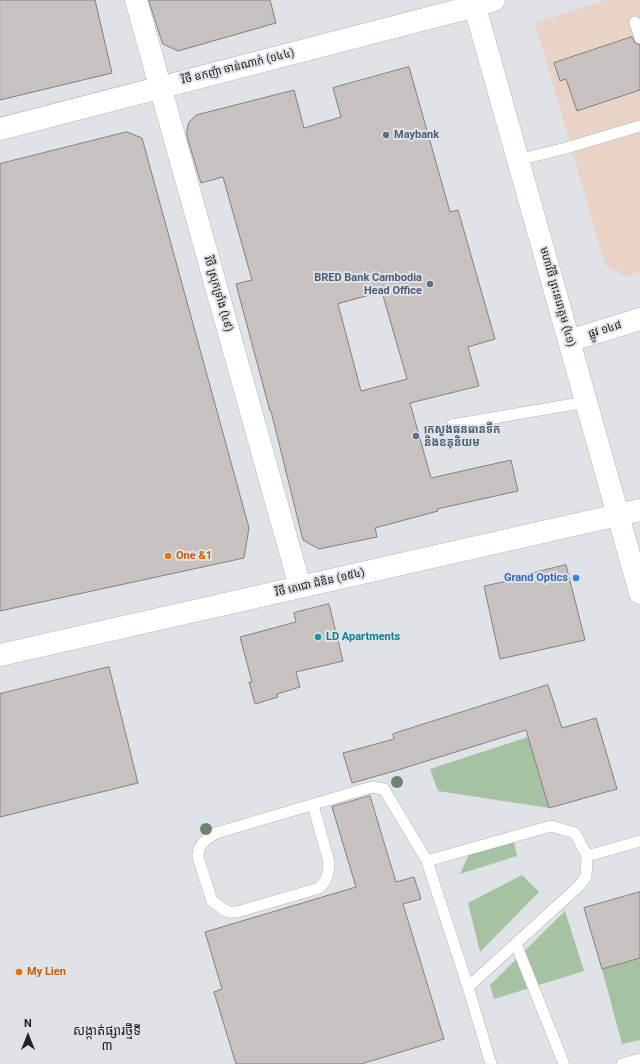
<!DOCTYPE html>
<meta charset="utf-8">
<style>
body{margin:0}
#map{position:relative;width:640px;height:1064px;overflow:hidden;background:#dfe2e6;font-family:Roboto,sans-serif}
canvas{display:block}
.north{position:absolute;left:8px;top:1016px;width:40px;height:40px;-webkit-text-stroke:3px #dfe2e6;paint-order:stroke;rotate:0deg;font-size:11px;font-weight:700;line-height:16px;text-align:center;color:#222324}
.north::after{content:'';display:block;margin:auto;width:14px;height:18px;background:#222324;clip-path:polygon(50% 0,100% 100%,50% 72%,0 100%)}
</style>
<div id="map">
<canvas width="640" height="1064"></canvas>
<div class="north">N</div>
</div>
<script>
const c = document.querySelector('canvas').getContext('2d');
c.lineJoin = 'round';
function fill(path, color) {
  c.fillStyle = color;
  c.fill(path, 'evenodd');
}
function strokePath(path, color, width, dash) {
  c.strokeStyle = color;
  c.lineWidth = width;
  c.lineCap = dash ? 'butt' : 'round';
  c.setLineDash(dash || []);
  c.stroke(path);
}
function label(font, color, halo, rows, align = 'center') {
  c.font = font + ' Roboto,"Noto Sans Khmer",sans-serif';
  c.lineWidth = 4;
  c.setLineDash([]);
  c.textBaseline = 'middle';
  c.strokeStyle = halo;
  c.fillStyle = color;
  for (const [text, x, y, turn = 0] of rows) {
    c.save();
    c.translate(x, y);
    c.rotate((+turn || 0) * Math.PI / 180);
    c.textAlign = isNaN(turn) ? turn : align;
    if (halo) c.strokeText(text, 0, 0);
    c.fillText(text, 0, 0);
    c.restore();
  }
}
fill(new Path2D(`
 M606,0h34v272l-14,5 -21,-12 -70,-242z`), '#e9d3c7');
fill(new Path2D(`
 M528,737l21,71 -111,-17 -8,-22z
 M514,842l3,14 -57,18 9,-20z
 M522,875l17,17 -59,60 -12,-49z
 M565,911l19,60 -90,28 -4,-14z
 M640,958v82l-18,4 -20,-75z`), '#a5c2a2');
const building = new Path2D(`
 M0,0h95l17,73 -112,27z
 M149,0h121l6,23 -98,28 -15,-7z
 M632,37l3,6 5,2v45l-63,21 -11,-32 -6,2 -6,-18z
 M409,67l41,145 8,-2 37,129 -27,8 11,39 -69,17 21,75 80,-18 7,31 -81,18 1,2 -63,17 2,9 -58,12 -16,-9 -32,-129h-1l-34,-127 16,-4 -29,-103 -22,6 -14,-46v-7l2,-8 7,-7 98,-25 10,38 37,-11 -8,-29zM382,292l25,87 -46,12 -23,-87z
 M127,132l15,6 107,390 -5,30 -244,53v-447z
 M566,565l19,75 -85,19 -16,-73 38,-8 -1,-2z
 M329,604l14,57 -47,11 4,15 -23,7 1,3 -23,7 -6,-22h3l-12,-45 56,-15 -2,-9z
 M109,667l29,116 -138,34v-123z
 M548,685l14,43 34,-10 21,71 -68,19 -23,-78 -128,40 -46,13 -9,-30 51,-14 -1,-5z
 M370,796l26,86 18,-5 7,22 -18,5 41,135 -83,25h-125l-22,-72 8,-3 -17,-57 151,-45 -24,-80z
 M640,892v66l-38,11 -18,-61z`);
fill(building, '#c7c2c0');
strokePath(building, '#847f7e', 1);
const lane = new Path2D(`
 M635,22l5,16
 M518,160l48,-12 74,-22
 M452,425l134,-23
 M313,805l16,57c0,10 -2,20 -10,26l-82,24h-8l-6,-3 -11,-8 -14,-44c-1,-13 9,-18 18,-24l156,-46 12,2 43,72 124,-35 24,7 12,23 -1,21 -8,10 -110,100
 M587,856l53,-15
 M427,861l41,126 23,77
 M516,944l48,120
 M622,1064l18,-5`);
const street = new Path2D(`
 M136,0l164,587
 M0,129l475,-123 19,-6
 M569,341l71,-22`);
const secondary = new Path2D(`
 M0,655l640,-145`);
const primary = new Path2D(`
 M473,0l167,593`);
strokePath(lane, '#b2b4b8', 12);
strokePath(street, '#b2b4b8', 23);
strokePath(secondary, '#b2b4b8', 23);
strokePath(primary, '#b2b4b8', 23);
strokePath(lane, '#fff', 11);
strokePath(street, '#fff', 22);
strokePath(secondary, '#fff', 22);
strokePath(primary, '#fff', 22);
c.fillStyle = '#6b846c';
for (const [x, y] of [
 [397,782],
 [206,829]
]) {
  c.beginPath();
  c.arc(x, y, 6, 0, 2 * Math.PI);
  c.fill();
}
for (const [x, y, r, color] of [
 [386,135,4,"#5c6f8a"],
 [430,284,4,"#5c6f8a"],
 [416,436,4,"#5c6f8a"],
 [168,556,4,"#e8710a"],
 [576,578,4,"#3f7fe0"],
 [318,637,4,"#0f9aa8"],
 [19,972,4,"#e8710a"]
]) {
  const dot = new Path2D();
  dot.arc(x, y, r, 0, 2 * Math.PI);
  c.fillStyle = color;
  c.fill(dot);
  strokePath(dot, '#dfe2e6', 1.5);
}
label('11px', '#222324', '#dfe2e6', [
 ["វិថី ឧកញ៉ា ចាន់ណាក់ (១៤៤)",238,67,-14],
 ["វិថី ស្រុកទ្រាំង (៤៩)",218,294,74],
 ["មហាវិថី ព្រះនរោត្តម (៤១)",557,297,74],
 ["ផ្លូវ ១៤៨",605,330,-17],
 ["វិថី តេជោ ដំឌិន (១៥៤)",320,583,-13]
]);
label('bold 11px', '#4e5e75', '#dfe2e6', [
 ["Maybank",394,135],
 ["BRED Bank Cambodia",422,278,"right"],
 ["Head Office",422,291,"right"],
 ["ក្រសួងធនធានទឹក",424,430],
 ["និងឧតុនិយម",424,443]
], 'left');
label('bold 11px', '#c56008', '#dfe2e6', [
 ["One &1",176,556],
 ["My Lien",27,972]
], 'left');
label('bold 11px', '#366cbe', '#dfe2e6', [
 ["Grand Optics",568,578]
], 'right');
label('bold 11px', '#0d838f', '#dfe2e6', [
 ["LD Apartments",326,637]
], 'left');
label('13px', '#222324', '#dfe2e6', [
 ["សង្កាត់ផ្សារថ្មីទី",107,1032],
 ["៣",107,1047]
]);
</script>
